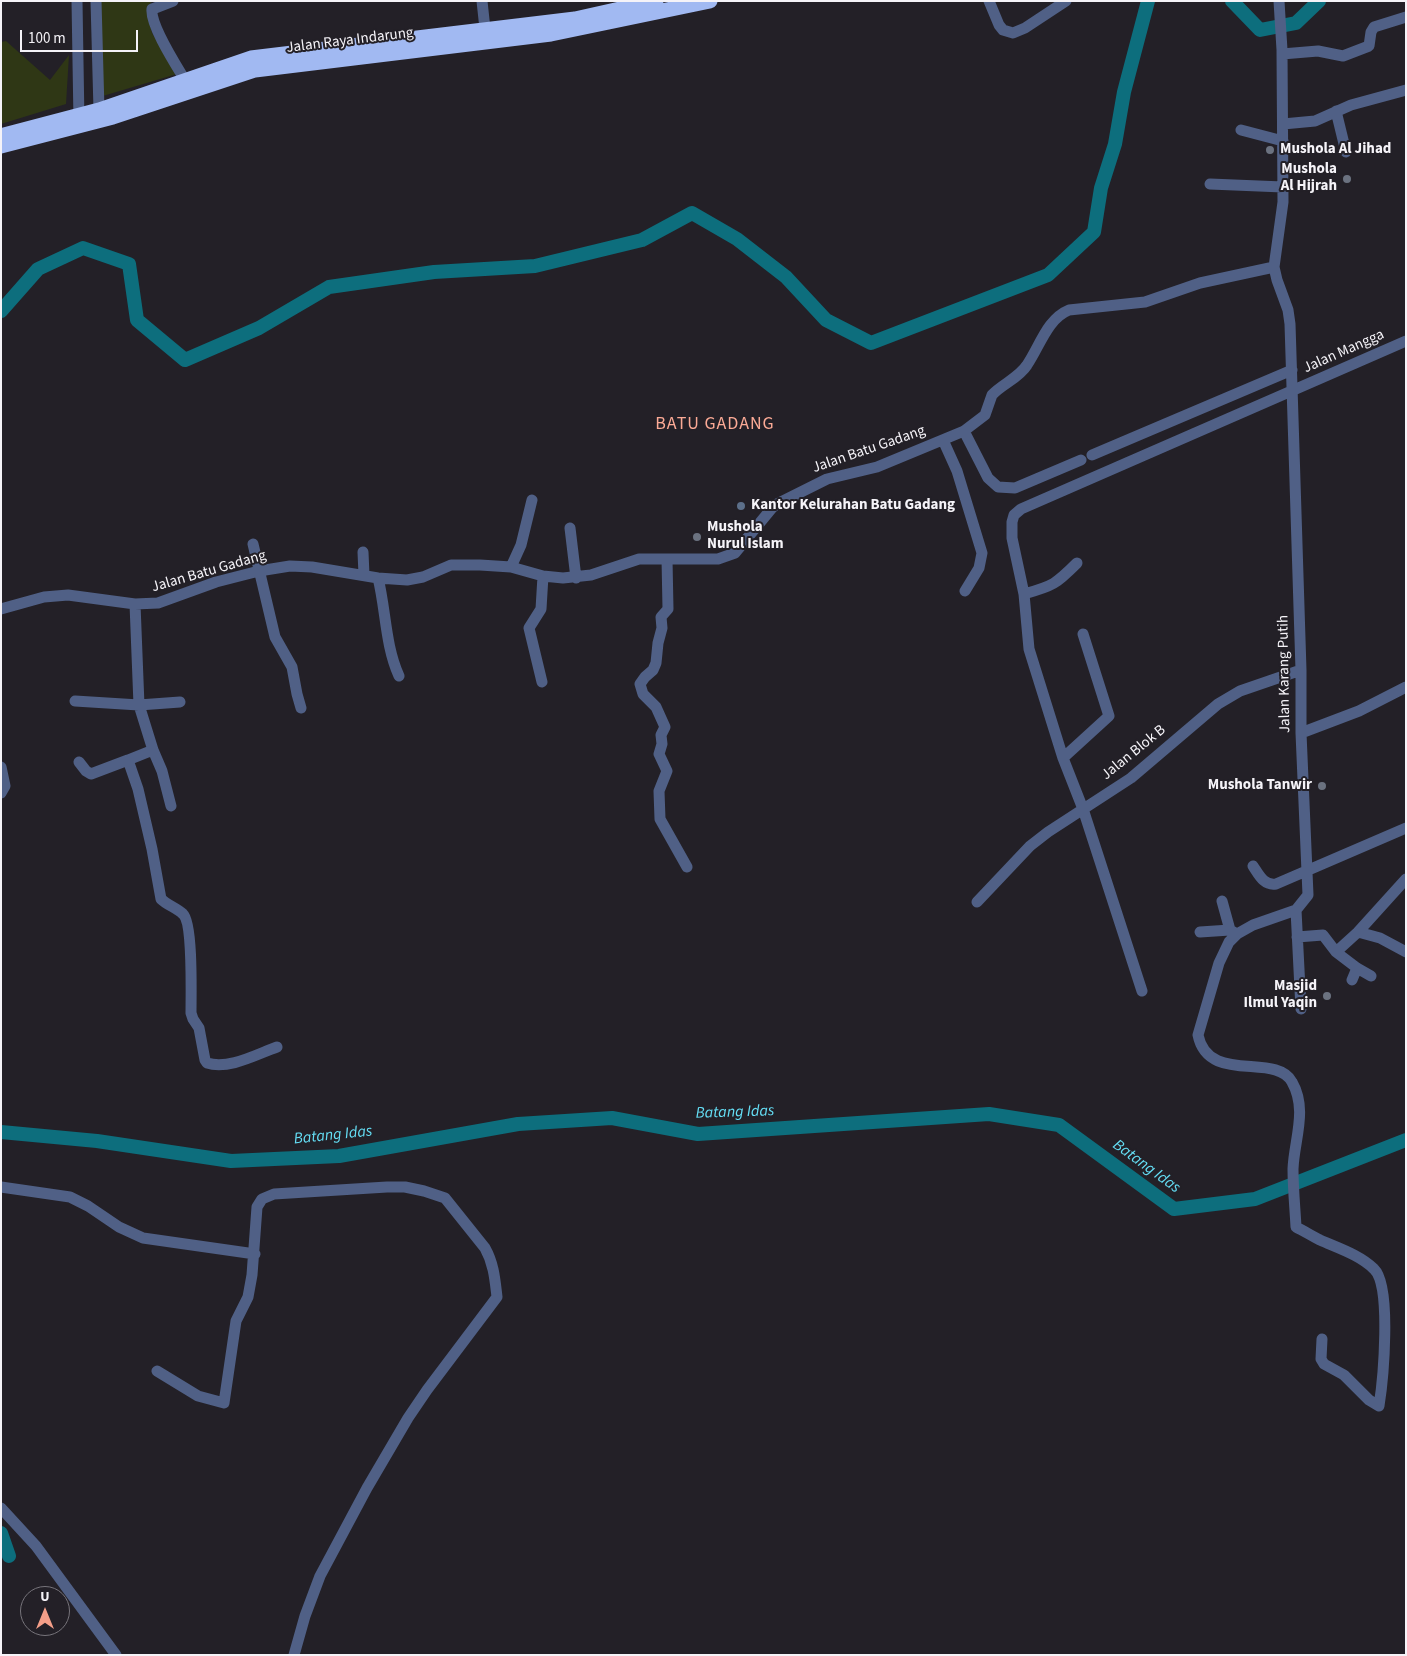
<!DOCTYPE html>
<style>
body{margin:0}
#map{position:relative;width:1407px;height:1656px;overflow:hidden;background:#232027;font-family:"Source Sans 3",sans-serif}
canvas{display:block}
.frame{position:absolute;inset:0;border:2px solid #f5f3f8;pointer-events:none}
.north{position:absolute;left:20px;top:1586px;width:50px;height:50px;box-sizing:border-box;background:#232027;border:1px solid #77747b;border-radius:50%;rotate:0deg;font-size:14px;font-weight:700;line-height:20px;text-align:center;color:#f5f3f8}
.north::after{content:'';display:block;margin:auto;width:18px;height:22px;background:#f49e88;clip-path:polygon(50% 0,100% 100%,50% 72%,0 100%)}
.scale{position:absolute;left:20px;top:30px;width:118px;height:22px;box-sizing:border-box;border:2px solid #f5f3f8;border-top:0;padding-left:6px;font-size:15px;line-height:18px;white-space:nowrap;color:#f5f3f8;-webkit-text-stroke:4px #232027;paint-order:stroke}
</style>
<div id="map">
<canvas width="1407" height="1656"></canvas>
<div class="frame"></div>
<div class="north">U</div>
<div class="scale">100 m</div>
</div>
<script>
const c = document.querySelector('canvas').getContext('2d');
c.lineJoin = 'round';
function fill(path, color) {
  c.fillStyle = color;
  c.fill(path, 'evenodd');
}
function strokePath(path, color, width, dash) {
  c.strokeStyle = color;
  c.lineWidth = width;
  c.lineCap = dash ? 'butt' : 'round';
  c.setLineDash(dash || []);
  c.stroke(path);
}
function label(font, color, halo, rows, align = 'center') {
  c.font = font + ' "Source Sans 3",sans-serif';
  c.lineWidth = 4;
  c.setLineDash([]);
  c.textBaseline = 'middle';
  c.strokeStyle = halo;
  c.fillStyle = color;
  for (const [text, x, y, turn = 0] of rows) {
    c.save();
    c.translate(x, y);
    c.rotate((+turn || 0) * Math.PI / 180);
    c.textAlign = isNaN(turn) ? turn : align;
    if (halo) c.strokeText(text, 0, 0);
    c.fillText(text, 0, 0);
    c.restore();
  }
}
fill(new Path2D(`
 M95,1h55l1,2 -4,7 5,23 25,41 -81,24z
 M6,41l44,39 19,-25 -3,49 -65,20v-82z`), '#2f3715');
strokePath(new Path2D(`
 M1232,1l28,29 36,-7 23,-22
 M1,311l37,-42 45,-21 46,16 8,56 48,40 74,-32 70,-41 105,-15 101,-6 107,-26 50,-27 45,26 49,38 40,43 45,23 177,-68 46,-43 7,-44 14,-44 9,-52 24,-91
 M1,1132l96,9 134,20 108,-5 179,-32 94,-6 86,16 291,-20 70,11 115,84 81,-10 151,-59
 M1,1533l8,23`), '#0d6e7d', 14);
strokePath(new Path2D(`
 M77,1l2,121
 M96,1l3,109 -3,6
 M173,1l-18,7 -3,1c-2,16 24,56 33,71
 M482,1l3,28
 M989,1l10,24 4,5 10,3 12,-5 41,-27
 M1279,1l3,49 1,152 -9,65 3,13 11,30 2,14 11,346v63l7,162 -12,15 -43,15 -16,9 -8,8 -10,21 -21,72c10,50 78,17 94,47 16,28 2,58 1,87 0,19 2,39 3,58 8,4 16,9 24,13 18,8 40,15 54,29 18,17 9,112 5,137l-10,-6 -25,-25 -20,-11 -3,-5 1,-20
 M1282,54l36,-3 25,5 26,-10 2,-14 3,-5 32,-10
 M1336,111l10,41
 M1283,124l32,-3 36,-16 55,-15
 M1241,130l42,11
 M1210,184l73,3
 M964,431l24,47 10,9 17,1 66,-28
 M943,440l14,31 25,82 -3,15 -14,23
 M1092,455l200,-85
 M570,528l6,50
 M253,544l22,93 17,30 5,27 4,14
 M363,552l1,23
 M667,559l1,50 -7,8 1,11 -4,15 -2,20 -3,7 -8,7 -5,7 3,10 13,13 9,20 -4,8 1,9 -3,10 8,17 -8,20 1,28 27,48
 M511,567l10,-22 11,-45
 M378,578c8,32 7,67 21,98
 M1024,594c29,-8 32,-10 53,-31
 M135,604l4,101 14,45 -25,10 10,29 14,60 9,50c6,6 16,9 22,15 10,9 8,83 8,99l2,6 6,9 6,32 2,3c22,7 50,-9 70,-16
 M1,609l43,-12 24,-2 67,9 23,-1 58,-21 43,-11 31,-5 22,1 66,11 29,2 16,-3 28,-12h29l31,2 32,9 20,2 28,-3 48,-16h79l17,-6 37,-45 5,-4 50,-25 50,-12 87,-36 21,-16 7,-20c10,-11 27,-17 35,-30 13,-19 20,-46 42,-55l76,-8 55,-19 74,-16
 M542,682l-13,-54 12,-19 2,-33
 M75,701l64,4 41,-3
 M1301,733l58,-22 47,-24
 M153,750l9,21 9,35
 M1063,758l46,-42 -26,-82
 M79,762l7,9 5,3 37,-14
 M1,767l4,19 -4,7
 M1253,866c6,9 11,20 23,18l130,-56
 M1222,901l8,29
 M977,902l53,-56 18,-14 83,-54 87,-74 22,-13 61,-21
 M1296,910l5,99
 M1200,932l30,-2 7,4
 M1358,932l22,6 26,14
 M1297,937l26,-2 13,17 22,-20 48,-53
 M1336,952l21,16 14,8
 M1352,980l5,-12
 M1142,991l-59,-182 -20,-51 -34,-109 -5,-55 -12,-56v-16l2,-7 7,-6 385,-168
 M1,1187l69,10 18,9 31,21 24,11 112,16
 M157,1371l41,25 26,7 12,-82 12,-24 4,-22 5,-68 5,-8 12,-5 113,-7h18l19,4 21,7 40,50c9,16 10,32 12,49l-70,93 -19,28 -41,70 -47,88 -15,40 -11,39
 M1,1508l35,38 80,109`), '#506086', 11);
strokePath(new Path2D(`
 M4,135l95,-25 152,-52 324,-39 81,-18
 M1,146l112,-29 142,-47 296,-36 159,-33`), '#a1b9f2', 15);
for (const [x, y, r, color] of [
 [1270,150,5,"#6b7280"],
 [1347,179,5,"#6b7280"],
 [741,506,5,"#5c6f8a"],
 [697,537,5,"#6b7280"],
 [1322,786,5,"#6b7280"],
 [1327,996,5,"#6b7280"]
]) {
  const dot = new Path2D();
  dot.arc(x, y, r, 0, 2 * Math.PI);
  c.fillStyle = color;
  c.fill(dot);
  strokePath(dot, '#232027', 2);
}
label('15px', '#f5f3f8', '#232027', [
 ["Jalan Raya Indarung",350,41,-7],
 ["Jalan Mangga",1344,352,-24],
 ["Jalan Batu Gadang",869,450,-19],
 ["Jalan Batu Gadang",209,572,-16],
 ["Jalan Karang Putih",1285,674,-91],
 ["Jalan Blok B",1134,753,-39]
]);
label('bold 15px', '#f5f3f8', '#232027', [
 ["Mushola Al Jihad",1280,150],
 ["Mushola",1337,170,"right"],
 ["Al Hijrah",1337,187,"right"],
 ["Kantor Kelurahan Batu Gadang",751,506],
 ["Mushola",707,528],
 ["Nurul Islam",707,545],
 ["Mushola Tanwir",1312,786,"right"],
 ["Masjid",1317,987,"right"],
 ["Ilmul Yaqin",1317,1004,"right"]
], 'left');
label('italic 16px', '#65dff6', '#232027', [
 ["Batang Idas",735,1113,-2],
 ["Batang Idas",333,1136,-6],
 ["Batang Idas",1146,1167,36]
]);
c.letterSpacing = '1px';
label('18px', '#fbaa96', '#232027', [
 ["BATU GADANG",715,425]
]);
c.letterSpacing = '0px';
</script>
